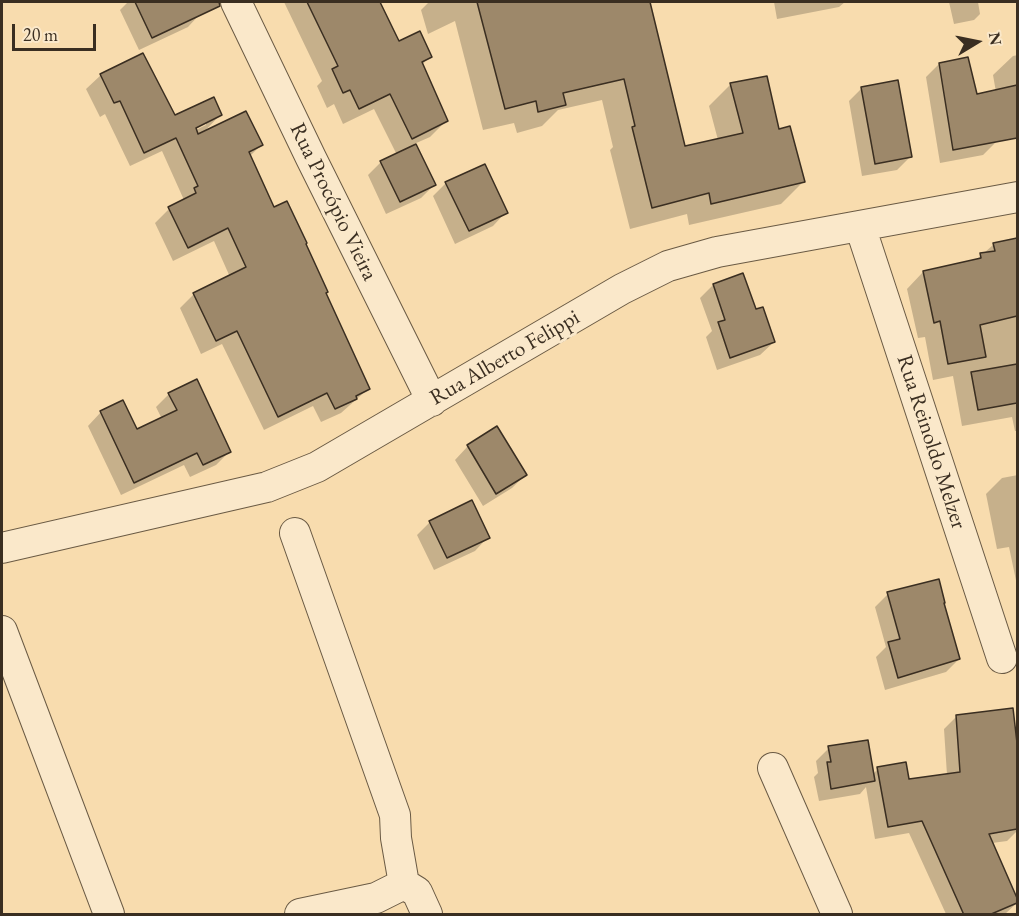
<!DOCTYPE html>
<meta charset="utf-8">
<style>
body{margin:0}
#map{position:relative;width:1019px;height:916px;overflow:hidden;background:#f8dcae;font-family:"EB Garamond",serif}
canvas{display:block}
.frame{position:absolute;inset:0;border:3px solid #3a2e21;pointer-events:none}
.north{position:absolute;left:947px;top:12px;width:60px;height:60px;-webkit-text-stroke:4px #fae8ca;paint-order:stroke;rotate:80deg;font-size:16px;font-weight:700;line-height:24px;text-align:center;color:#3a2e21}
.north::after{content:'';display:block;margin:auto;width:21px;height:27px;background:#3a2e21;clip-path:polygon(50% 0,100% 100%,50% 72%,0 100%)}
.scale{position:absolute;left:12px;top:24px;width:84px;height:27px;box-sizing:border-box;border:3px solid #3a2e21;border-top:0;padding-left:8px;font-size:18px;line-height:21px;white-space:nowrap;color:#3a2e21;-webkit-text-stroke:4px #fae8ca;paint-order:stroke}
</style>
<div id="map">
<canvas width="1019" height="916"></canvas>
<div class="frame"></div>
<div class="north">N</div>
<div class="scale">20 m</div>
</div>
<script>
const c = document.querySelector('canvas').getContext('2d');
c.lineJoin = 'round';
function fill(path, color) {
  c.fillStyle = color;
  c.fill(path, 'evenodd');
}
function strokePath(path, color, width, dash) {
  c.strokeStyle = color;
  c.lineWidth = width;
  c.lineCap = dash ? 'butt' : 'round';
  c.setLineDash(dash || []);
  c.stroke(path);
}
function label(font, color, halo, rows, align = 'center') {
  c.font = font + ' "EB Garamond",serif';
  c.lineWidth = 6;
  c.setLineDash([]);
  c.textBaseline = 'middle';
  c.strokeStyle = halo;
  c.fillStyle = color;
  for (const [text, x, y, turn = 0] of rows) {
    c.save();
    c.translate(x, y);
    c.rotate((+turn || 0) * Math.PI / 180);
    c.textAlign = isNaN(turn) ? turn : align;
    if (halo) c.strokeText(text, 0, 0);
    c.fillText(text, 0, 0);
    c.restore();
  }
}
fill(new Path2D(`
 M128,2h68l5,11 -13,14 -49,23 -19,-40z
 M284,2h94l20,41 32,13 -8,9 24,56 -16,16 -16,7 20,41 -13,13 -35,16 -18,-39 13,-13 16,-7 -23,-46 -31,15 -9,-20 -7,4 -10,-22 5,-5z
 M429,2h220l35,146 34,-8 -9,-34 22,-22 47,46 25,52 -22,22 -92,21 -2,-11 -57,15 -20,-79 3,-3 -11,-47 -44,10 -16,16 -25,7 -3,-10 -31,7 -28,-109 -27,13 -7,-24z
 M774,2h71l-6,5 -62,12z
 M949,2h29l2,12 -6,6 -20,4z
 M1018,55v57l-18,3 -7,-40 20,-19z
 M939,64l37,32 20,46 -13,13 -43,8 -14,-86z
 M101,75l73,42 46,-2 -17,18 58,12 -12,12 24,52 31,35 64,145 -27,24 -20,9 -8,-16 -49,24 -42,-86 -21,10 -21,-46 14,-14 36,-17 -16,-36 -41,20 -18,-38 14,-14 15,-9 -22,-49 -32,15 -25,-52 -5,3 -14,-28zM206,122v3l-16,8 -2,-3z
 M862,88l48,69 -13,13 -35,6 -13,-75z
 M446,183l60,29 -13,14 -38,18 -22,-48z
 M1018,239v192h-3l-3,-14 -50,9 -9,-50 -20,4 -8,-43 -7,1 -11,-49 16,-17 52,-11 18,-16z
 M713,285l42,26 19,31 -14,13 -43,15 -11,-33 6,-6 -12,-33z
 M169,394l60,58 -13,13 -26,12 -6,-12 -63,30 -33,-69 13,-14 35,19 26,-12 -6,-12z
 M468,446l57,29 -13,13 -29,18 -28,-46z
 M1018,475v115l-9,-43 -12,2 -11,-55 16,-16z
 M430,522l58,15 -13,14 -41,19 -17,-35z
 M888,594l71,65 -13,13 -61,18 -9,-33 10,-10 -11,-40z
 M1012,710l6,49v25l-4,4 4,42 -11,11 -15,2 26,59 -13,12h-59l-37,-81 -34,6 -9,-52 -6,7 -41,7 -5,-24 4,-4 -2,-12 13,-13 43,27 6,-6 30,12 39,-6 -3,-46 12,-12z`), '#0003');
const building = new Path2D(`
 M135,2h84l1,4 -68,32z
 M307,2h73l19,39 21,-10 12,26 -10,5 26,59 -36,18 -22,-45 -31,15 -9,-19 -7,3 -11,-24 6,-3z
 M477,2h173l35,144 58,-13 -13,-50 37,-7 12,53 11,-3 15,56 -94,22 -2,-11 -57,15 -20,-81 3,-1 -11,-47 -61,14 3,12 -28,7 -2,-11 -31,8z
 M143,53l32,62 39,-18 8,18 -26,13 2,6 48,-23 17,34 -14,7 25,55 13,-6 20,42 -1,1 22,48 -2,1 44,96 -14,7 1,3 -22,10 -8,-16 -49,24 -41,-86 -21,10 -23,-48 53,-26 -18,-39 -40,20 -20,-41 28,-14 -2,-5 4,-2 -22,-48 -32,15 -24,-52 -6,2 -14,-29z
 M968,57l9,37 40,-9v53l-64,12 -14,-87z
 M898,80l14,77 -37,7 -14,-77z
 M416,144l20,41 -36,17 -20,-41z
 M485,164l23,49 -39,18 -24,-49z
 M1017,238v78l-37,9 6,32 -38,7 -8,-43 -6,2 -11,-52 58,-13 -1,-5 15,-2 -2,-8z
 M743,273l13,36 7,-2 12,35 -45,16 -12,-36 7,-2 -12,-36z
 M1017,364v39l-39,7 -7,-38z
 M197,379l34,73 -28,13 -6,-12 -63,30 -34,-72 23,-11 14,29 40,-19 -9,-17z
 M497,426l30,49 -31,19 -29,-49z
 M472,500l18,38 -43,20 -18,-37z
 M939,579l6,24h-1l16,56 -62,19 -10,-36 12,-3 -13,-47z
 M1013,708l4,35v86l-28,5 28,64v5l-28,12h-25l-42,-94 -34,6 -11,-60 29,-5 3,17 51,-7 -4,-57z
 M868,740l7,41 -44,8 -4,-27h4l-3,-16z`);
fill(building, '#9d886a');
strokePath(building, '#3a2e21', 1.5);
const minor = new Path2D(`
 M236,2l75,156 121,243
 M860,226l142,432
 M295,533l100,282 1,23 8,46 13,8 10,22
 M2,548l265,-61 50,-20 305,-178 46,-23 49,-14 301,-55
 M2,631l107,283
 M773,768l64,146
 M300,914l76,-16 28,-14`);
strokePath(minor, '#6a5a44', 32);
strokePath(minor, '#fae8ca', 30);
label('22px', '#3a2e21', '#fae8ca', [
 ["Rua Procópio Vieira",333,202,64],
 ["Rua Alberto Felippi",505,358,-30],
 ["Rua Reinoldo Melzer",931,442,72]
]);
</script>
